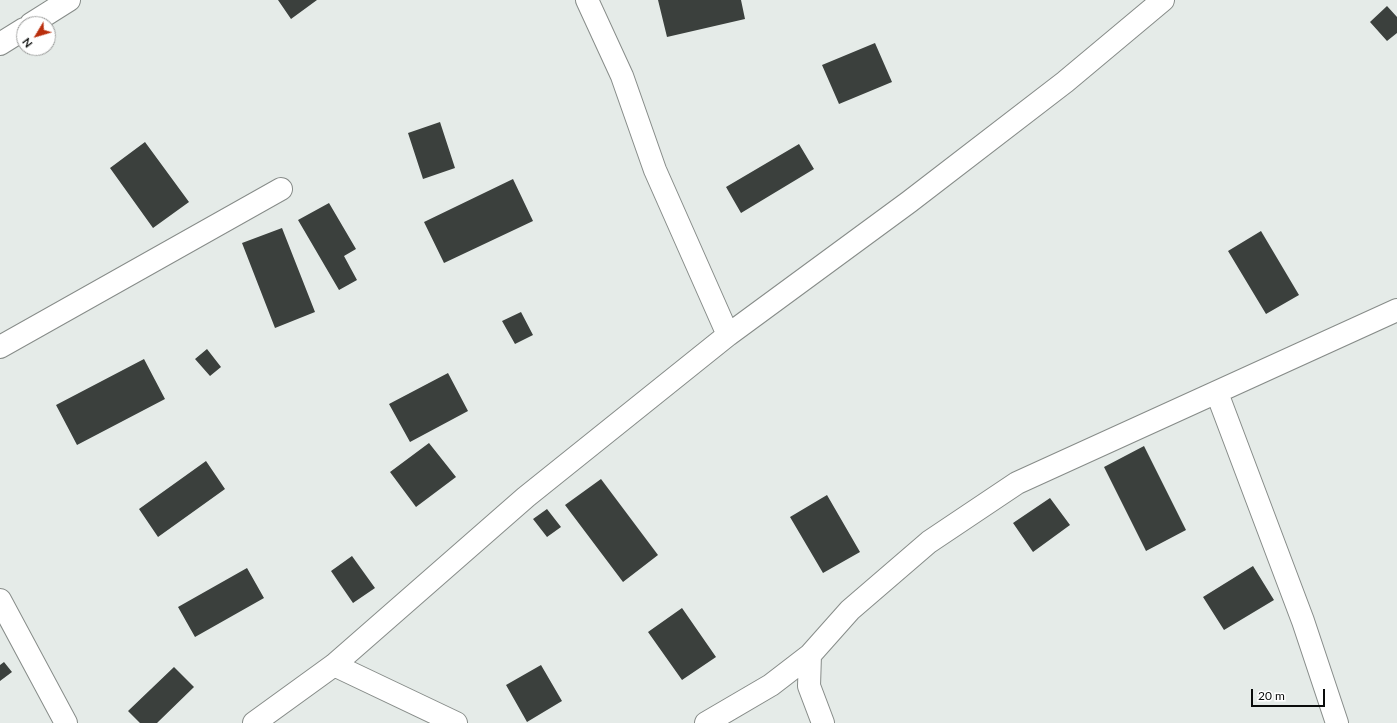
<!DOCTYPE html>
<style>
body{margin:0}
#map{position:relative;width:1397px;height:723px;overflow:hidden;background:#e5ebe8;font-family:Lato,sans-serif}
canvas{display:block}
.north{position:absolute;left:16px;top:16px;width:40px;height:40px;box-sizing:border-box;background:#fff;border:1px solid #9d9e9d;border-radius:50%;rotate:232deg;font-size:11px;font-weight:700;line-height:16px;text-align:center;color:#0a0c0b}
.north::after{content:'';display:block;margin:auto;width:14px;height:18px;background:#b92e0c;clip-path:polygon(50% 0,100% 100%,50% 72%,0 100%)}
.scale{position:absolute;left:1251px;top:689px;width:74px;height:18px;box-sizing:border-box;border:2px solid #0a0c0b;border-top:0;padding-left:5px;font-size:12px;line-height:14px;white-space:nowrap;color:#0a0c0b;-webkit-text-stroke:3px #fff;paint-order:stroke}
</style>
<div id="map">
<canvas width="1397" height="723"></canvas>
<div class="north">N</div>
<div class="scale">20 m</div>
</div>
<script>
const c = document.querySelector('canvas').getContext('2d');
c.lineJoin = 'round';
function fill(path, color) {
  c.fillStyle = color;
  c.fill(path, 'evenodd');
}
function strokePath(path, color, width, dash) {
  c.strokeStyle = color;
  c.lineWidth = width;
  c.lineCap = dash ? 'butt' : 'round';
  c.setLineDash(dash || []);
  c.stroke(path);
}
fill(new Path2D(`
 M278,0h39l-26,19z
 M658,0h83l4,19 -78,18z
 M1387,6l10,11v16l-10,8 -17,-19z
 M875,43l17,39 -53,22 -17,-39z
 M440,122l15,46 -32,11 -15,-46z
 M145,142l44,60 -36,26 -43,-60z
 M799,144l15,25 -73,44 -15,-26z
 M513,179l20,42 -89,42 -20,-41z
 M329,203l27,46 -12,7 13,24 -18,10 -41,-70z
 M282,228l33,84 -40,16 -33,-85z
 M1261,231l38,64 -33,19 -38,-63z
 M521,312l12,23 -18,9 -13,-23z
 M207,349l14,18 -11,9 -15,-17z
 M144,359l21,40 -88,46 -21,-40z
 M448,373l20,38 -58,31 -21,-38z
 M429,443l27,34 -40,30 -26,-35z
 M1144,446l42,84 -40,21 -42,-84z
 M206,461l19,28 -67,48 -19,-28z
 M601,479l57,76 -35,27 -58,-77z
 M827,495l33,57 -37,21 -33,-56z
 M1050,498l20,27 -37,27 -20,-29z
 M547,509l14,18 -14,10 -14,-18z
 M352,556l23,32 -22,15 -22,-32z
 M1253,566l21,34 -50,30 -21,-33z
 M247,568l17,30 -69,39 -17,-30z
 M682,608l34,49 -34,23 -34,-48z
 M4,662l8,10 -12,9v-16z
 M541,665l21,36 -35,21 -21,-37z
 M174,667l20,20 -37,36h-17l-12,-12z`), '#3b403d');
const minor = new Path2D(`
 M587,0l35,76 33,94 73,165
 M31,24l38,-24
 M0,44l24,-15
 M0,347l281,-158
 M1217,393l86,228 34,102
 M0,600l66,123
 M334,665l122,58
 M254,723l80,-58 192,-168 202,-162 181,-133 156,-120 98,-82
 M706,723l65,-38 39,-30
 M823,723l-14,-37 1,-31 40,-45 79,-68 88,-59 380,-173`);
strokePath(minor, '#878c89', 24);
strokePath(minor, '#fff', 22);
</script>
